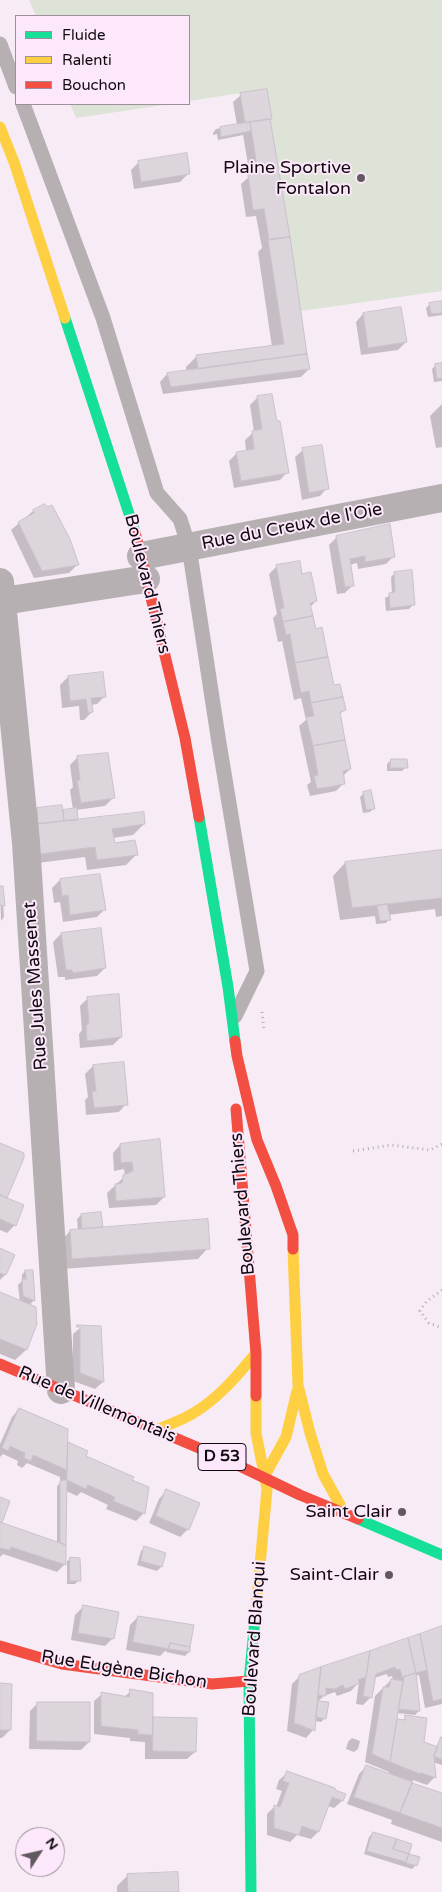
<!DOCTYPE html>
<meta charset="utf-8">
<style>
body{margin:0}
#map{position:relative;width:442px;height:1892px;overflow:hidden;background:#f7ecf6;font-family:"Varela Round",sans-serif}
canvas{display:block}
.legend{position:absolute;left:15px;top:15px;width:175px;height:90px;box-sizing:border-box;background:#fce8fa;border:1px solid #9e8f9c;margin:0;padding:6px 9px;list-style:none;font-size:15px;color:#100a10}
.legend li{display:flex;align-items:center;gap:10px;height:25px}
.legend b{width:25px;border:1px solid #9e8f9c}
.north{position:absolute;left:15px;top:1827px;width:50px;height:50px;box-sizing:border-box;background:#fce8fa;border:1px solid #9e8f9c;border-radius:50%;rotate:55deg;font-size:14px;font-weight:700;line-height:20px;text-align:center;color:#100a10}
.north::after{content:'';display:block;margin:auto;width:18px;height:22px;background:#615960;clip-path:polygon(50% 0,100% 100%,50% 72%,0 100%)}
</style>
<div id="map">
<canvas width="442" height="1892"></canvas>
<ul class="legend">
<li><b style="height:6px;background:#16e098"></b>Fluide</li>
<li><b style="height:6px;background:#ffcf43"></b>Ralenti</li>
<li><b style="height:6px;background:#f24e42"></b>Bouchon</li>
</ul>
<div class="north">N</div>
</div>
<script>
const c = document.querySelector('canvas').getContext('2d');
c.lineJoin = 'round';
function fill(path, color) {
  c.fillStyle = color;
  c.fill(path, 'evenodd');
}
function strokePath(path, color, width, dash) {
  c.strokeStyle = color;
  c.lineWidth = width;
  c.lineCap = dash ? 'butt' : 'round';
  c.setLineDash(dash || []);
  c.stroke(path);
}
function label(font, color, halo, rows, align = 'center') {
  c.font = font + ' "Varela Round",sans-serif';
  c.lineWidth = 4;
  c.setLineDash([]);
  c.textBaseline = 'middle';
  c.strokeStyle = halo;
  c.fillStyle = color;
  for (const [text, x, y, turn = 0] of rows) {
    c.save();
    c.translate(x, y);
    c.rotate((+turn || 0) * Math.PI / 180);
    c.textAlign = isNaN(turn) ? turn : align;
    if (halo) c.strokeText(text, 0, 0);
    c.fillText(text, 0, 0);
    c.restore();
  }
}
fill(new Path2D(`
 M29,0h413v291l-141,20 -31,-192h2l-5,-30 -78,12v-85h-153z
 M70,104h101l-95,14z`), '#dde3d6');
fill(new Path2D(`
 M241,95l28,25 40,249 -8,8 -138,17 -3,-12 7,-8 19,-3v-4l10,-10 76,-10 -14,-95 4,-4 -6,-32 -10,1 -5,-33 9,-8 -7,-41 -25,5 -1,-6 -4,1v-2l3,-4 21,-4 -4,-23z
 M138,163l50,11 -8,8 -46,7 -3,-19z
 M442,302v13l-14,2 -2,-9 4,-4z
 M363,314l43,28 -8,8 -37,5 -5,-33z
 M442,364v17l-8,1 -2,-13 3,-3z
 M258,397l29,75 -7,8 -46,8 -5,-27 8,-8 9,-2 -1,-11 9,-8 -4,-27z
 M442,404v43l-6,1 -6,-32z
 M303,450l24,38 -7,8 -18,4 -7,-43z
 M45,505l32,60 -8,8 -35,5 -23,-48 22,-19z
 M337,537l57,19 -8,8 -28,5 -1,-6 -8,2 4,20 -8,8 -8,1 -8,-49z
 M276,567l25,9 15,25 -6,6 5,23 18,56 11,24 -5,5 11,54 -7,7 1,7 -8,8 -26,5 -3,-11 4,-3 -12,-56 7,-6 -5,-22 -7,2 -12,-59 -4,1 -5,-24 4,-4 -8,-40z
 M395,573l18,32 -4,4 -23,2 -1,-13 7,-4 -1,-17z
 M102,673l3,23 -8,8 -6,1 1,7 -8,8h-4l-1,-14 -17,2 -2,-23 8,-8z
 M78,757l35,41 -8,8 -29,4v11l68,3 -11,11 -20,3 1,6 22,11 -10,10 -39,5 -2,-13 -55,7 3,-51 4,-4 25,2 11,-1 -3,-20 3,-3 -3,-22z
 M391,760l15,7 -4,4h-15v-7z
 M364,793l10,15 -4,4 -7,1 -3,-16z
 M442,852v64l-6,1 -1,-8 -47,6 1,4 -3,4 -10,1 -1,-8 -35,4 -7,-44 12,-13z
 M60,880l44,30 -7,7 -34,5 -3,-20 -6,1 -2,-15z
 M0,887h2l2,30 -3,4z
 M100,929l5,39 -8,8 -32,4v-3h-7l-5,-35 8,-8z
 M88,998l33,39 -8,8 -33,3 -1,-14 3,-4 -2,-24z
 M93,1066l33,38 -7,8 -33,3 -1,-15 3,-3 -3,-23z
 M0,1144l5,54 10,27 -8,8 -7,-3z
 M120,1145l44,52 -8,8 -47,3 -2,-15 18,-17 -1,-7 -10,2 -1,-18z
 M100,1213l1,14 -2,2 109,19 -10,11 -136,10 -2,-27 10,-11h8l-1,-12 4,-4z
 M0,1250l5,25 -5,5z
 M25,1271l9,29 -5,6 6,22 -9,22 -11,10 -15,-6v-61l20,9 -2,-17 4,-4v-6z
 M81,1327h19l3,55 -8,7 -22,-8v-47z
 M19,1409l48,34 20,9 -2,5 63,31 -5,26 -7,7 -30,-12 2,-4 -27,-13 -4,4 -11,-5 -1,73 5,-6 9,22 -4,4h-8v-22l-10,10 -54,-18 -3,3v-58l1,25 56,19v-57l3,-3v-6l-33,-14 -5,5 -5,-3 1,-4 -15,-7 -3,3v-13l12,-27z
 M166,1491l22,38 -8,8 -31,-14 10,-24z
 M145,1548l19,5 -3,14 -4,4 -20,-6 4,-14z
 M83,1607l30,31 -8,8 -34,-6 4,-25z
 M138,1617l51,35 -4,4 -19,-4v-2l-6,6 -34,-6 4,-25z
 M442,1629v75l-17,4 -6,-33 -4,1 4,35 -4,4 -18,-2 -1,7 6,1 4,-4 17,26 13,5 2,-5 4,-4v26l-9,-3 1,16 -7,7 -14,-5 -4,8 33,6v48l-51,-18 1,-4 -45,-16 12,-30 8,-8 21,8 1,-2 -24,-10 10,-66 16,-16h2l-1,-4 -4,1 -1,-3 -13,4 -3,19 -8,8 -7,-1 3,-22 -8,9 -14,5 -2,-4 -11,4 -7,6 10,2 -2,14 -4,4 -7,-1 -1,9 -7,8 -19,-7 5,-47 8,-8z
 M0,1684l10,46 -8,8h-2z
 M131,1691l21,27 43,34 -8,7h-42v-17l-15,-1v-3l-36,-4v-33l8,-7 22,3z
 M38,1703l51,39 -8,8 -52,-1 1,-38z
 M352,1738l8,3 -2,8 -4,3 -8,-3 2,-7z
 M287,1773l55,28 -8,7 -6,-2 -10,26 -7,7 -14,-4 -7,7 -23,-7v-21l7,-7h2l6,-16 -6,-2 3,-9z
 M373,1833l35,22 10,3 -2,7 -4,4 -48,-15 5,-17z
 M128,1875l50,17h-61v-6z`), '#0003');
const building = new Path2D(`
 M267,89l5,30 -27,4 -5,-30z
 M270,119l20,118 -21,3 -5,-31 -11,1 -5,-35 10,-2 -8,-51z
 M250,122l1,9 -30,6 -1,-10z
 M187,153l3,21 -49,8 -3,-21z
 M290,237l17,117 -109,15 -2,-14 88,-11 -16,-104z
 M442,301v12l-11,1 -2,-11z
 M401,307l6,35 -39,6 -5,-35z
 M307,354l3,15 -139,18 -4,-14z
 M442,363v15l-5,1 -2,-15z
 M272,394l5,27h3l9,52 -48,8 -5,-29 18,-3 -2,-18 10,-2 -5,-33z
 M322,445l7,44 -20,4 -7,-45z
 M45,504l2,3 5,-2 18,34 9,26 -37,6 -24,-49 16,-9 -1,-3z
 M390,524l5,33 -30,5v-6l-15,3 4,27 -9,1 -9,-51z
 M300,561l2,13 9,-2 6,29 -7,2 3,13 -30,6 -3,-13 4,-1 -8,-43z
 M412,570l3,35 -25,3 -1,-15 6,-1 -1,-20z
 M313,616l3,13 6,-2 6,30 -33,6 -5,-29 -4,1 -3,-13z
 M328,657l6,28 6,-1 3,13 -32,6 -2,-12 -8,2 -6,-30z
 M103,672l3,25 -15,1 2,14 -5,1 -2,-14 -16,2 -2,-25z
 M343,697l3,13 -6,2 5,28 -32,6 -7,-29 8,-1 -3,-13z
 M345,740l6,29 -8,2 2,13 -28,5 -3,-13 4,-1 -5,-29z
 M108,753l7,45 -34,5 -4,-22 3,-1 -3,-24z
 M391,759h16l1,9h-18z
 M371,790l4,19 -9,1 -3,-18z
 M62,805l2,16 -26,3 -1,-16z
 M77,808l1,12 -14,1 -1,-11z
 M144,812l1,12 -33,5 3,14 20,-3 3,15 -41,5 -2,-13 -55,7 -2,-30z
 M442,850v48l-90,10 -7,-46z
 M100,874l6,36 -36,5 -2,-20 -6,1 -2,-17z
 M0,886h3l2,20 -5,-1z
 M387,904l4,16 -11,1 -3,-15z
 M101,928l5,40 -33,5 -1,-3h-6l-5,-37z
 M119,994l3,43 -35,4 -1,-16 3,-1 -2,-27z
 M124,1062l4,43 -34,3 -2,-17h4l-3,-26z
 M160,1139l5,58 -49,4 -1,-17 7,-1 1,-8 10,-4 -1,-9 -11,1 -1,-19z
 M0,1143l24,10v5l-17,40 -7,-3z
 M0,1195l24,10 -8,21 -16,-7z
 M101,1212l2,15 -21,2 -1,-15z
 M208,1219l2,30 -138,10 -2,-29z
 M0,1248l15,7 -9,20 -6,-2z
 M25,1270h8l2,31 -12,-5 -1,-17h4z
 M0,1292l36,15 1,17 -10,26 -27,-11z
 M77,1325l24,1 3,56 -24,-9v-46h-3z
 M19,1408l49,21 -1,41 -34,-15 -2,6 -7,-3 1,-5 -15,-7 -2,5 -6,-3z
 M68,1442l20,9 -2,5 48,21 -2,3 17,7 -4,27 -32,-13 2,-4 -27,-12 -2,4 -19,-9z
 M67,1480l-1,65 -6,-2v-62z
 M166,1489l34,14 -11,27 -33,-14z
 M0,1497l10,4 -8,22 -2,-1z
 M0,1522l66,23v20l-55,-18 -1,3 -10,-2z
 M144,1546l22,7 -4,14 -21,-6z
 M70,1557l10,1 1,23h-11z
 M83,1605l36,7 -5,27 -36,-6z
 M138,1616l56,9 -4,22 -20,-4 -1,6 -36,-7z
 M442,1626v73l-9,2 -13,-67z
 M420,1634l7,36 -11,3 -8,-35z
 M408,1638l8,35 -14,4 -2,-8 -4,1 -1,-3 -19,7 -4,24 -9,-2 7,-45z
 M170,1643l20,4v5l-21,-3z
 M370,1651l-4,26 -8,3 2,3 -15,6 -2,-4 -8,4 -9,-1v8l-8,-1 3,-28z
 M321,1667l-3,28 -3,36 -21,-8 5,-48z
 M416,1673l4,38 -22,-2 6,-32z
 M391,1679l12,2 -13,81 -18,-8 11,-67h6z
 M0,1683l12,1 -1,46h-11z
 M130,1689l23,4v42l-16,-1 1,-4 -37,-4v-34l28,5z
 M318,1701l11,1 -3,17 -10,-2z
 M37,1702h53v40l-53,-1z
 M405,1715l22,3 -3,24 14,5 -4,9 2,22 -15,-5 -1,1 -30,-12 7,-43 8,1z
 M153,1717l44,1 -1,34 -43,-1z
 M441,1737l1,1v22l-8,-4z
 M366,1765l47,17 -13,31 -46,-16z
 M287,1771l48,17v2l11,4 -3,7 -11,-4 -13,35 -17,-6 -3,9 -25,-7v-23l6,2 9,-24 -6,-2z
 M412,1783l30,10v35l-42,-15z
 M373,1832l24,7 -4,10 16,5 -3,8 -39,-11z
 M397,1839l15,5 -3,10 -16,-5z
 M409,1854l11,3 -3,9 -11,-3z
 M178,1872l1,20h-51l-1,-18z`);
fill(building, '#dcd5dc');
strokePath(building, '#cac2ca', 1);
strokePath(new Path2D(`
 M262,1012l2,18
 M353,1151l38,-6 39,5 12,-6
 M442,1290l-16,12 -6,9 9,12 13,5`), '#b3adb0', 3, [1, 4]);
strokePath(new Path2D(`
 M0,44l16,43
 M23,104l80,214 54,175 23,26 9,28 30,196 38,228 -22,45`), '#b6b0b3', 15);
strokePath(new Path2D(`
 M141,556l301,-58
 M0,582l26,261 35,547
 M3,601l143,-22`), '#b6b0b3', 28);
strokePath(new Path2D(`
 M65,318l70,214
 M199,817l29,170 7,54
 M358,1519l84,36
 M251,1892l-2,-211 7,-72`), '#16e098', 11);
strokePath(new Path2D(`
 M0,127l14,35 51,156
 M293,1249l5,136 12,48 13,41 21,38
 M156,1430c12,-5 24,-9 36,-16 26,-15 45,-38 64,-61
 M264,1477l22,-40 11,-46
 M256,1609l11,-120 -11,-56v-37`), '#ffcf43', 11);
strokePath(new Path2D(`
 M135,532l50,206 14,79
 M235,1041l2,15 20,84 19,46 17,49v14
 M236,1109l20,244v43
 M0,1364l225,95 75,36 58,24
 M0,1646l62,18 150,20 37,-3`), '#f24e42', 11);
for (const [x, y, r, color] of [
 [361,178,5,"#615960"],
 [402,1512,5,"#615960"],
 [389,1575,5,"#615960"]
]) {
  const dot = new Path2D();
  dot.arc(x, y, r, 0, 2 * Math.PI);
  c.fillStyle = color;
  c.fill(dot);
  strokePath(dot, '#fce8fa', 2);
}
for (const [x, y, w] of [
 [222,1457,48]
]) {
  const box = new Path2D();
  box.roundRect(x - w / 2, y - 13.5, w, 27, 4);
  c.fillStyle = '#fce8fa';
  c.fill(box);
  strokePath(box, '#100a10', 1);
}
label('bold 16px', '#100a10', null, [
 ["D 53",222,1457]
]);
label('18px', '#100a10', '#fce8fa', [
 ["Plaine Sportive",351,168],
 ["Fontalon",351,189],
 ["Saint Clair",392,1512],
 ["Saint-Clair",379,1575]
], 'right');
label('18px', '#100a10', '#fce8fa', [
 ["Rue du Creux de l'Oie",292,527,-11],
 ["Boulevard Thiers",147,584,76],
 ["Rue Jules Massenet",36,986,-94],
 ["Boulevard Thiers",243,1204,-95],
 ["Rue de Villemontais",97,1405,23],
 ["Boulevard Blanqui",255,1639,-86],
 ["Rue Eugène Bichon",124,1670,9]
]);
</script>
